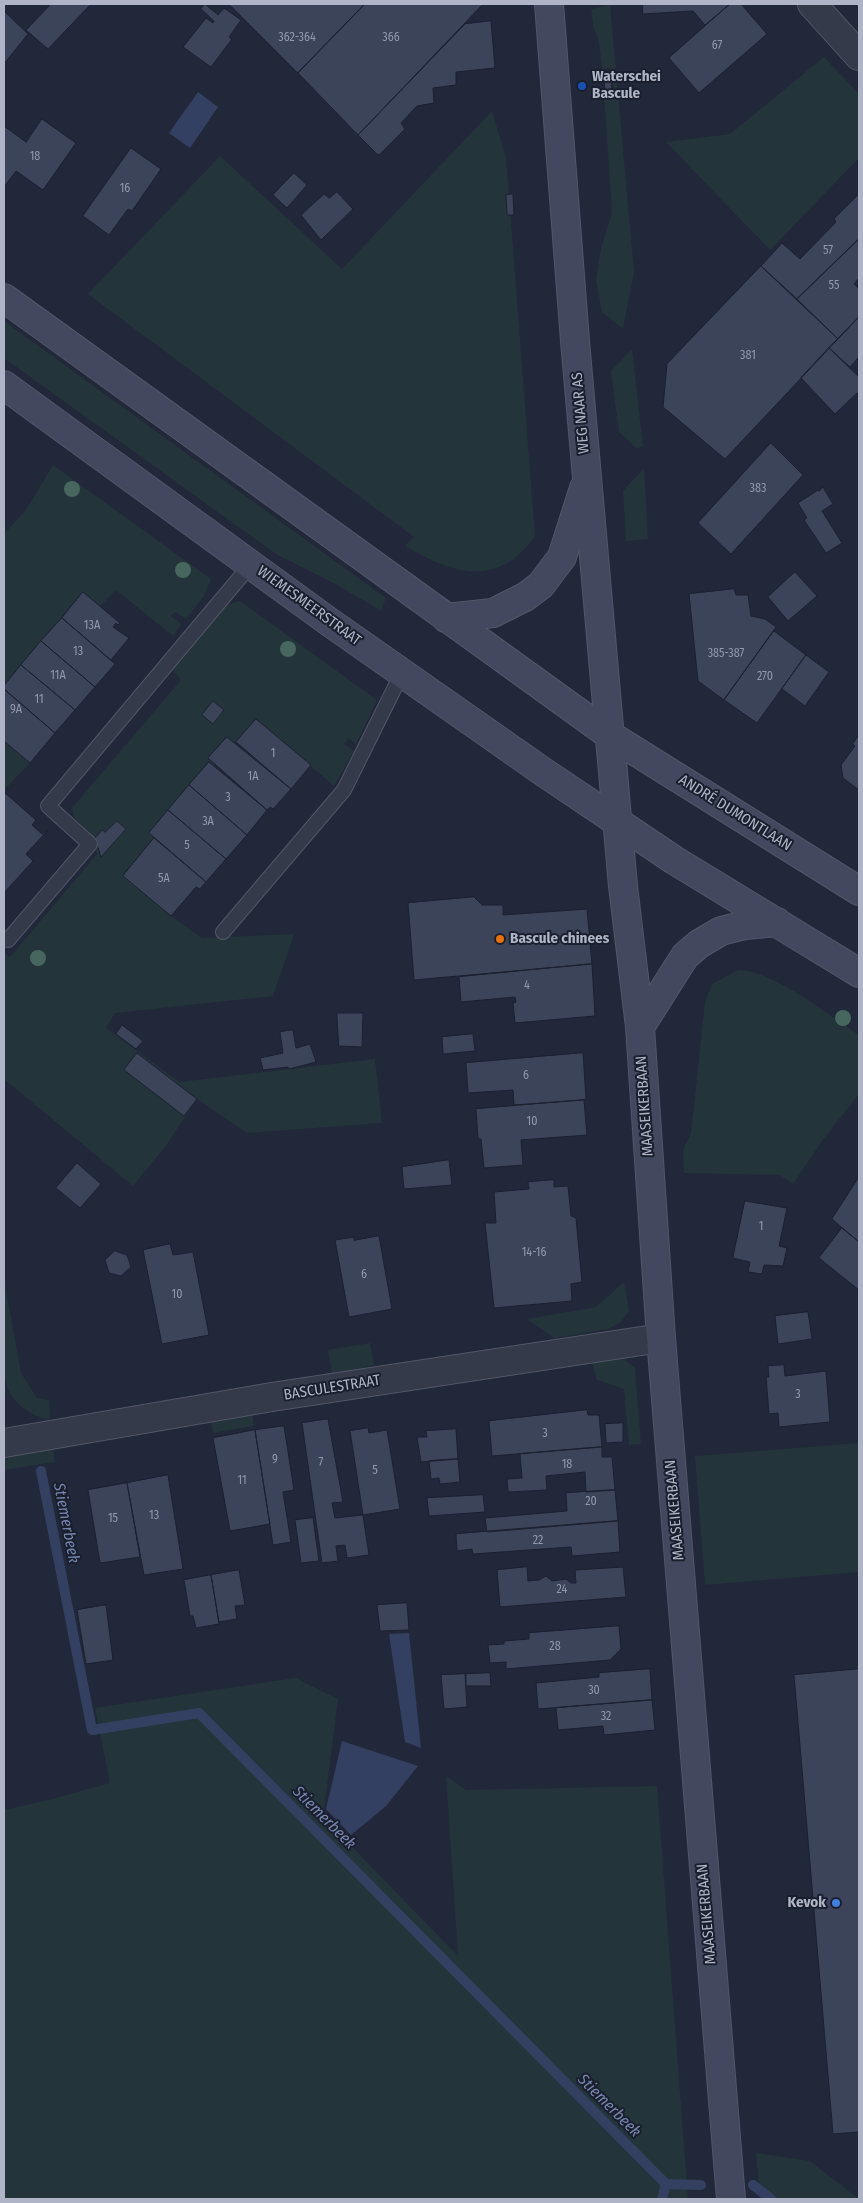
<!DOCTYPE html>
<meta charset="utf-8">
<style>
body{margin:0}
#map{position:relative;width:863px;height:2203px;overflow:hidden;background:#21283a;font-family:"Fira Sans Condensed",sans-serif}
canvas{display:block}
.frame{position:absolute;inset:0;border:5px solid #afb4c6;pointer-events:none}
</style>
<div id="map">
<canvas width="863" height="2203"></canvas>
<div class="frame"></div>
</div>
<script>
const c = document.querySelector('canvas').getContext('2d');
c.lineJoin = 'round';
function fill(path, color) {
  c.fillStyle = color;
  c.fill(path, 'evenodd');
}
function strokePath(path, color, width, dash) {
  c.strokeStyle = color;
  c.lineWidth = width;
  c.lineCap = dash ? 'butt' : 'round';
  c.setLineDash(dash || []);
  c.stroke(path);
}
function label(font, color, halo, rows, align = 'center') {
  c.font = font + ' "Fira Sans Condensed",sans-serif';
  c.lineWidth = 4;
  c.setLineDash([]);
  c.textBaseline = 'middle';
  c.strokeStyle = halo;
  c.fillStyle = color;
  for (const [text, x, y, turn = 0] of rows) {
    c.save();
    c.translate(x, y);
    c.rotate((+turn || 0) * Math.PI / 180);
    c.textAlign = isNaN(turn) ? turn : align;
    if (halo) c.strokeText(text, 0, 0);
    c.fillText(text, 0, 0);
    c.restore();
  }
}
fill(new Path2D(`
 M610,5l24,267 -11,57 -21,-17 -6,-32 5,-32 11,-35 -8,-119 10,-2 -3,-24 -9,1 -3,-27 -6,-17 -2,-16z
 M824,57l35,37v64l-89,92 -104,-108 64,-8z
 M492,111l14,46 29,379c-37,53 -82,38 -130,10l9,-9 -326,-243 132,-138 122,113z
 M4,321l382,277 -5,13 -42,-25 -63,-32 -272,-196z
 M632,349l11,98 -7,1 -17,-16 -8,-61z
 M53,465l158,114 -7,17 -18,23 -11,-7 -4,4 10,8 -8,12 -57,-46 -16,16 -17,-14 -79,94v-152l22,-24z
 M644,468l4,71 -22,2 -3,-50z
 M240,601l137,99 -21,44 -8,-6 -4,6 10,7 -20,35 -78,-67 -21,24 -9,-6 -18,21 8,7 -1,1 -7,-4 -59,71 5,5 -31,37 48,41 31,22 92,-4 -21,62 -158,17 -9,15 73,54 196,-23 7,64 -135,10 -50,-34 -32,48 -32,39 -129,-107v-126l6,4 87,-103 -5,-18 -18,-19 -2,-9 109,-128 -9,-10 55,-65z
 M4,741l26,22 -26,27z
 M738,970c34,0 91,45 121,65v59l-37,47 -29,43 -13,-9 -96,-2 -1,-23 8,-17 14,-131 7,-18z
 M4,1278l17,95 16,25 12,2 1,20c-16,-3 -36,-15 -42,-31 -8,-24 -4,-83 -4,-111z
 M624,1282l5,29 -8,11 -13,7 -54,9 -27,-19 69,-12z
 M370,1343l4,22 -42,9 -4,-24z
 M613,1356l10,2 12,10 6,76 -12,1 -5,-56 -27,-9 -6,-21z
 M252,1413l2,13 -41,7 -2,-13z
 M859,1443v129l-154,13 -10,-129z
 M53,1448l2,14 -51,8v-13z
 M295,1678l43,21 -15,118 135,139 -12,-180 20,14 191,-4 31,413h-684v-389l48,-11 58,-16 -15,-75z
 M756,2153l54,8 49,38h-99z`), '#23343b');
fill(new Path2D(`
 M198,92l20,15 -28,41 -21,-15z
 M409,1633l12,115 -16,-6 -16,-108z
 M342,1741l76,25 -32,40 -35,29 -25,-26z`), '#344061');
strokePath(new Path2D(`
 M41,1471l51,259 107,-17 467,471 35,1
 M753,2185l18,14
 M662,2199l4,-15`), '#344061', 10);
const building = new Path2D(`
 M47,4h44l-43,45 -22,-19 23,-24z
 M205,4l13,11 6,-7 17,12 -12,17 3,2 -21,28 -28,-20 23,-29 7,5 1,-2 -13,-12z
 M229,4h136l-67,69z
 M365,4h118l-125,131 -60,-62z
 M643,4h87l-25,21 -12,-14 -50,3z
 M730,4h11l26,30 -68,59 -30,-35z
 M4,11l24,23 -24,30z
 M491,21l4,47 -39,4v13l-23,3 1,15 -17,3 -16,17 4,6 -26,26 -2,-1 -19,-19 107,-111z
 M610,71l2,21 -7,-1 -2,-19z
 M42,119l34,24 -33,47 -27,-19 -12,16v-61l22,16z
 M131,148l30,21 -29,42 -4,-2 -19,26 -26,-19z
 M294,173l13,12 -20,23 -14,-13z
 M337,192l16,17 -32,31 -20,-25 23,-21 5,4z
 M513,194l1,21h-7l-1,-20z
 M859,194v45l-62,60 -36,-33 21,-23 18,16 36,-37 -2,-3z
 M859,239v39l-5,6 5,5v28l-21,22 -41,-40z
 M761,266l77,73 -113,120 -62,-52 4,-43z
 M859,317v40l-9,10 -21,-19z
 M829,348l30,29v18l-2,-2 -22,21 -34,-36z
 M771,443l32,32 -72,79 -33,-31z
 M823,487l10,17 -11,7 20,32 -16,10 -22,-33 3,-2 -9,-15 20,-13 1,1z
 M795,572l22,24 -29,25 -20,-24z
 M734,589l2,6h12l3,21 14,3 11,8 -52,73 -26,-19 -9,-87z
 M83,592l37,31 -2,2 -2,-2 -3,4 16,11 -18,22 -49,-42z
 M62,618l53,46 -20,23 -54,-46z
 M774,631l32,24 -49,68 -33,-23z
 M41,641l54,46 -20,23 -54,-45z
 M806,655l23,17 -24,34 -23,-17z
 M21,665l54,45 -20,23 -51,-44v-3z
 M4,689l51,44 -25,30 -26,-22z
 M213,701l11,9 -11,14 -11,-9z
 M256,719l55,46 -20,24 -55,-47z
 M859,735v55l-16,-12 -2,-13 14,-19 -2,-2z
 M227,737l64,52 -18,20 -3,-2 -3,3 -59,-52z
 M209,762l58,48 -20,25 -58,-50z
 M189,785l58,50 -21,24 -58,-49z
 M4,792l32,28 -4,5 10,9 6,-4 -22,24 7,7 -29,32z
 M168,810l58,49 -20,23 -57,-49z
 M117,821l9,8 -25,28 -6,-19 7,-8 3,2z
 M154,838l52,44 -6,7 -4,-2 -25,29 -48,-40z
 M474,897l8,8h21v10l84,-6 5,55 -178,16 -6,-77z
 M592,964l3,52 -80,7 -2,-20 3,-1 -1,-5 -54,5 -2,-25z
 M337,1013h26l-1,34 -23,-1z
 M122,1025l21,16 -7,8 -20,-15z
 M293,1030l3,18 14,-4 6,18 -27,7 -1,-2 -25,3 -3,-12 23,-5 -3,-21z
 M473,1034l2,17 -32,3 -1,-17z
 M137,1053l60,46 -13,17 -60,-46z
 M583,1053l3,45 -2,2 -70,5 -1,-15 -45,3 -2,-30z
 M584,1100l3,35 -66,5 2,25 -39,3 -3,-29h-3l-2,-30z
 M449,1160l3,25 -48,4 -2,-22z
 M77,1163l24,21 -21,24 -24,-20z
 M858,1179l1,1v62l-27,-23z
 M554,1180v7l14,-1 3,30 5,2 6,64 -11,2 1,17 -78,7 -9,-85h11l-2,-31 35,-3 -1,-7z
 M745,1201l42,7 -8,38 8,2 -4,18 -19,-1 -2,9 -14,-2 2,-10 -17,-4z
 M842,1228l17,14v48l-40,-32z
 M379,1236l13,73 -43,8 -14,-77 19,-3v3z
 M170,1244l3,11 20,-3 16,83 -47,9 -19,-94z
 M115,1251l12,4 4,12 -10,9 -12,-3 -4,-13z
 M808,1312l4,27 -34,5 -3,-28z
 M784,1365l1,11 41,-5 4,51 -51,5 -1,-14 -9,1 -3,-37h3l-1,-11z
 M587,1410l1,5h11l3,32 -110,9 -3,-35z
 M328,1419l15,83 -11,1 3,15 28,-3 6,40 -22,3 -2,-13 -9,1 2,15 -16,2 -20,-140z
 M623,1423v19l-17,1 -1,-19z
 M284,1426l10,64 -11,2 8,50 -18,3 -18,-115z
 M368,1428l1,5 18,-3 13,79 -37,6 -13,-84z
 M456,1429l2,30 -37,3 -4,-25h10l-1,-6z
 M255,1430l15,94 -40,7 -17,-93z
 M602,1447v10h10l3,33 -29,2 -1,-20 -39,4 1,14 -39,2 -1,-13 15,-1 -2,-24z
 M458,1459l2,23 -20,2 -1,-6 -8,1 -2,-18z
 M168,1475l15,94 -39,6 -17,-92z
 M127,1483l13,74 -40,6 -12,-73z
 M615,1490l3,31 -131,11 -2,-14 82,-7 -1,-18z
 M483,1495l2,17 -56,4 -2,-18z
 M313,1518l6,43 -18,2 -6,-43z
 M618,1521l2,31 -48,4 -1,-9 -98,7 -1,-5 -15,2 -1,-17z
 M527,1567l1,14 11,-1 7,-4 6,5 14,-2 5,4h5l-1,-13 48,-3 3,30 -126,10 -3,-37z
 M239,1570l6,35 -10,1 2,13 -18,3 -8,-47z
 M211,1575l8,49 -23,4 -3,-12h-3l-6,-36z
 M407,1603l2,27 -29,1 -3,-26z
 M106,1605l7,55 -27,4 -9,-54z
 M619,1626l2,23 -11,11 -104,9v-7l-16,1 -2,-18 16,-1v-3l25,-2v-6z
 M650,1669l2,31 -114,9 -2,-26 63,-6v-4z
 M859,1669v463l-26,2 -39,-459z
 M490,1673l1,13h-25v-12z
 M465,1674l2,33 -23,2 -3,-34z
 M652,1700l3,30 -51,5 -1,-9 -45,4 -2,-22z`);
fill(building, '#3c445a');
strokePath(building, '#1c2131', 1);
const lane = new Path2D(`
 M223,932l121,-142 58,-117
 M8,940l82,-96 -42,-38 205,-244`);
const street = new Path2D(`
 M812,4l47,52
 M4,1443l268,-46 389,-59`);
const secondary = new Path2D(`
 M549,4l26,337 48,545 17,141 21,311 70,861
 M4,298l607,438 248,155
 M4,385l324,236 214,150 132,89 185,113
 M446,618l47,-5 32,-16 16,-12 21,-28 22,-69
 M640,1027l45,-71 14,-12 22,-13 24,-6 32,-3`);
strokePath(lane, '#525768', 16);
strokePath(street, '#525768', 30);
strokePath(secondary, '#525768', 30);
strokePath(lane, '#343a4a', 14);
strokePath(street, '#343a4a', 28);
strokePath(secondary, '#42485d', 28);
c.fillStyle = '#47665d';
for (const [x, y] of [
 [72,489],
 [183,570],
 [288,649],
 [38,958],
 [843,1018]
]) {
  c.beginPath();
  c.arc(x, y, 8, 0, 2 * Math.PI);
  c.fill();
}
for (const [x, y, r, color] of [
 [582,86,5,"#1a4fb4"],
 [500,939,5,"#e8710a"],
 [836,1903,5,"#3f7fe0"]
]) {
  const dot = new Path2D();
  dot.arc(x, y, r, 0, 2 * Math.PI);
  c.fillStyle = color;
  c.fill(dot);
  strokePath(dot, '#1a1f2e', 2);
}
label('12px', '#9298ab', null, [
 ["362-364",297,38],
 ["366",391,38],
 ["67",717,46],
 ["18",35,157],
 ["16",125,189],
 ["57",828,251],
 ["55",834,286],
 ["381",748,356],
 ["383",758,489],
 ["13A",92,626],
 ["13",78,652],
 ["385-387",726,654],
 ["11A",58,676],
 ["270",765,677],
 ["11",39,700],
 ["9A",16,710],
 ["1",273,754],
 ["1A",253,777],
 ["3",228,798],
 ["3A",208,822],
 ["5",187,846],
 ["5A",164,879],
 ["4",527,986],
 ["6",526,1076],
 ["10",532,1122],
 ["1",761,1227],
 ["14-16",534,1253],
 ["6",364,1275],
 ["10",177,1295],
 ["3",798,1395],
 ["3",545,1434],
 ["9",275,1460],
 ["7",321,1463],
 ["18",567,1465],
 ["5",375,1471],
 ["11",242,1481],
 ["20",591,1502],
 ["13",154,1516],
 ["15",113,1519],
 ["22",538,1541],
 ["24",562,1590],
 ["28",555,1647],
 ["30",594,1691],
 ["32",606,1717]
]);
label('bold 15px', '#afb4c6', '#1a1f2e', [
 ["Waterschei",592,77],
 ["Bascule",592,94],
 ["Bascule chinees",510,939],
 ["Kevok",826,1903,"right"]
], 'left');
label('15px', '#afb4c6', '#1a1f2e', [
 ["WEG NAAR AS",581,413,-95],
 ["WIEMESMEERSTRAAT",309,606,36],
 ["ANDRÉ DUMONTLAAN",735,813,32],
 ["MAASEIKERBAAN",645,1106,-94],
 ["BASCULESTRAAT",332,1388,-9],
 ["MAASEIKERBAAN",675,1510,-95],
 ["MAASEIKERBAAN",707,1914,-95]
]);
label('italic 16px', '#7686af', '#1a1f2e', [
 ["Stiemerbeek",66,1523,79],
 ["Stiemerbeek",324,1818,45],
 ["Stiemerbeek",609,2106,45]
]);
</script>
